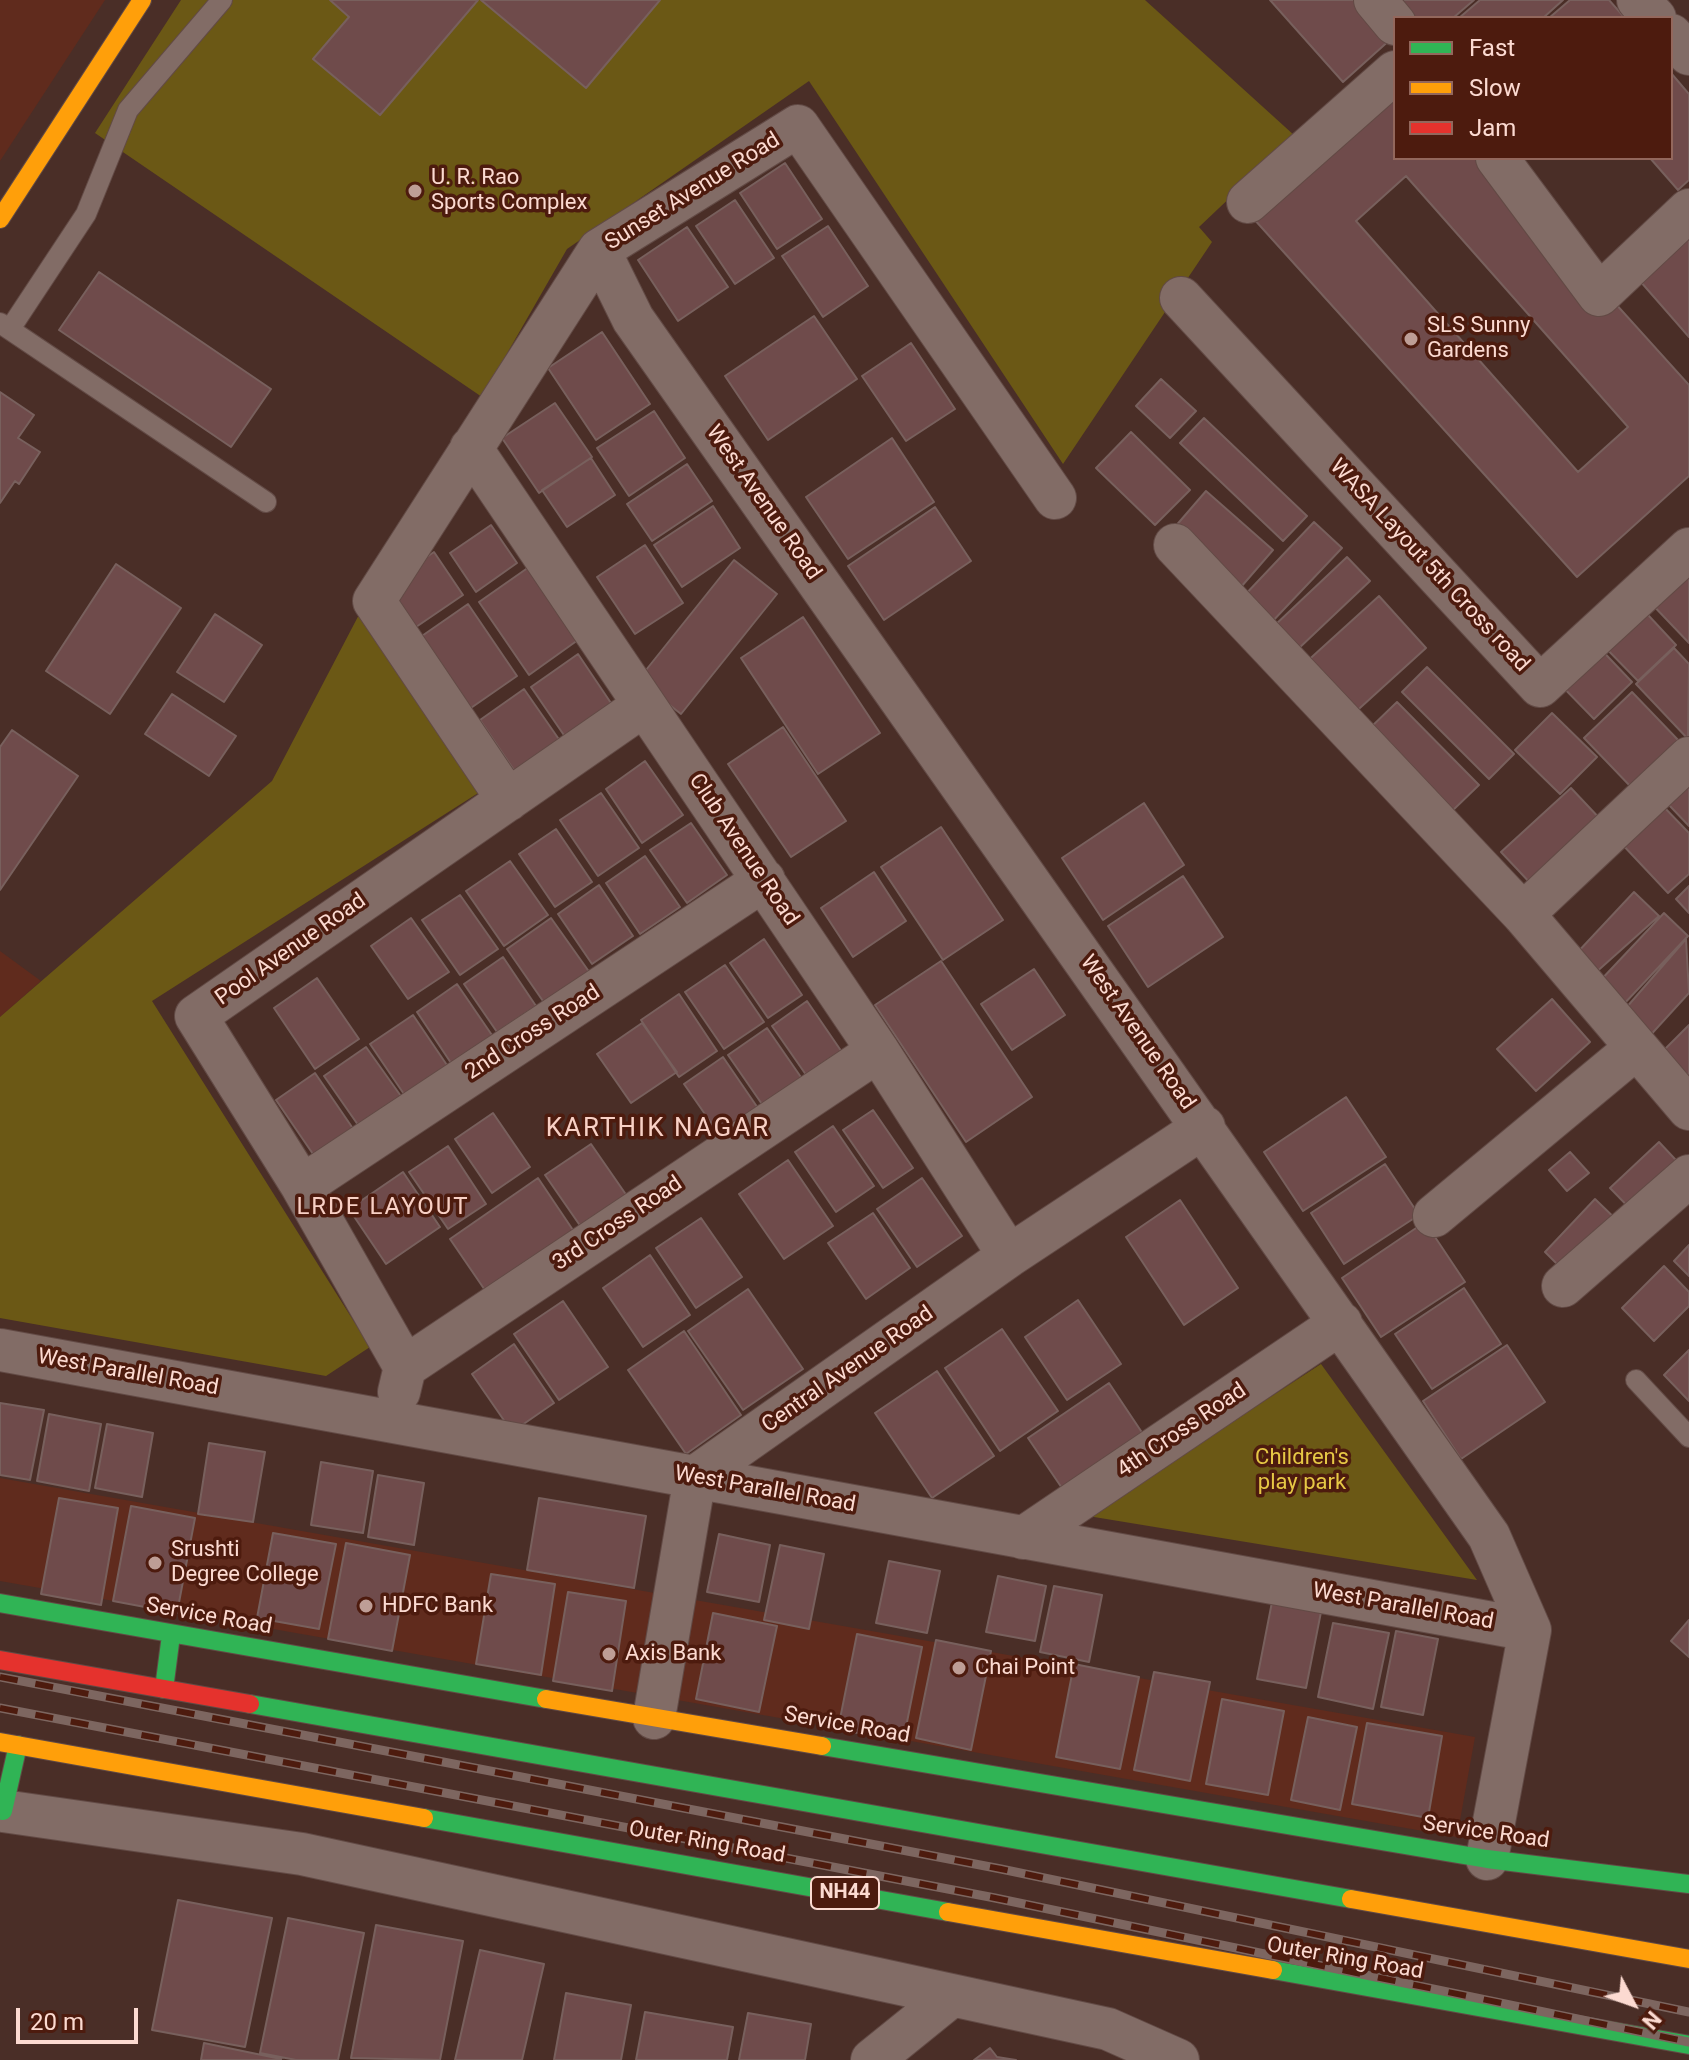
<!DOCTYPE html>
<style>
body{margin:0}
#map{position:relative;width:1689px;height:2060px;overflow:hidden;background:#4a2e27;font-family:Roboto,sans-serif}
canvas{display:block}
.legend{position:absolute;left:1393px;top:16px;width:280px;height:144px;box-sizing:border-box;background:#4d1b0e;border:2px solid #93675c;margin:0;padding:10px 14px;list-style:none;font-size:24px;color:#fcdad1}
.legend li{display:flex;align-items:center;gap:16px;height:40px}
.legend b{width:40px;border:2px solid #93675c}
.north{position:absolute;left:1593px;top:1964px;width:80px;height:80px;-webkit-text-stroke:6px #4d1b0e;paint-order:stroke;rotate:131deg;font-size:22px;font-weight:700;line-height:32px;text-align:center;color:#fcdad1}
.north::after{content:'';display:block;margin:auto;width:28px;height:36px;background:#fcdad1;clip-path:polygon(50% 0,100% 100%,50% 72%,0 100%)}
.scale{position:absolute;left:16px;top:2008px;width:122px;height:36px;box-sizing:border-box;border:4px solid #fcdad1;border-top:0;padding-left:10px;font-size:24px;line-height:28px;white-space:nowrap;color:#fcdad1;-webkit-text-stroke:6px #4d1b0e;paint-order:stroke}
</style>
<div id="map">
<canvas width="1689" height="2060"></canvas>
<ul class="legend">
<li><b style="height:10px;background:#30b455"></b>Fast</li>
<li><b style="height:10px;background:#ff9f0a"></b>Slow</li>
<li><b style="height:10px;background:#e5322d"></b>Jam</li>
</ul>
<div class="north">N</div>
<div class="scale">20 m</div>
</div>
<script>
const c = document.querySelector('canvas').getContext('2d');
c.lineJoin = 'round';
function fill(path, color) {
  c.fillStyle = color;
  c.fill(path, 'evenodd');
}
function strokePath(path, color, width, dash) {
  c.strokeStyle = color;
  c.lineWidth = width;
  c.lineCap = dash ? 'butt' : 'round';
  c.setLineDash(dash || []);
  c.stroke(path);
}
function label(font, color, halo, rows, align = 'center') {
  c.font = font + ' Roboto,sans-serif';
  c.lineWidth = 7;
  c.setLineDash([]);
  c.textBaseline = 'middle';
  c.strokeStyle = halo;
  c.fillStyle = color;
  for (const [text, x, y, turn = 0] of rows) {
    c.save();
    c.translate(x, y);
    c.rotate((+turn || 0) * Math.PI / 180);
    c.textAlign = isNaN(turn) ? turn : align;
    if (halo) c.strokeText(text, 0, 0);
    c.fillText(text, 0, 0);
    c.restore();
  }
}
fill(new Path2D(`
 M0,0h105l-105,161z
 M0,951l41,30 -41,36z
 M0,1478l1475,259 -18,100 -1457,-256z`), '#602b1d');
fill(new Path2D(`
 M181,0h964l150,136 -96,91 13,15 -149,222 -254,-383 -242,168 -85,148 -387,-264z
 M363,607l123,181 -334,213 218,346 -44,29 -326,-58v-301l272,-236z
 M1321,1364l156,216 -389,-64z`), '#6b5815');
const building = new Path2D(`
 M330,0h148l-98,115 -67,-56 36,-42z
 M481,0h179l-74,88z
 M1270,0h89l33,38 -49,44z
 M1398,0h76l-21,18h-39z
 M1480,0h83l-20,18h-84z
 M1570,0h39l16,18h-76z
 M1671,73l18,21v86l-11,10 -28,-32h21z
 M1395,89v69h89l205,227v91l-112,101 -324,-359zM1406,176l222,251 -50,45 -222,-251z
 M785,163l37,56 -45,30 -37,-56z
 M735,200l39,58 -39,26 -39,-58z
 M828,226l40,60 -45,31 -41,-61z
 M687,227l41,60 -50,34 -40,-61z
 M1689,237v100l-49,-56z
 M99,272l172,117 -40,58 -172,-117z
 M814,316l43,63 -89,61 -43,-64z
 M602,332l48,72 -54,36 -48,-72z
 M911,343l44,66 -49,32 -44,-65z
 M1161,379l35,32 -26,27 -34,-32z
 M0,392l34,23 -16,23 22,14 -21,32 -4,-3 -15,22z
 M555,403l37,54 -53,36 -37,-55z
 M654,411l31,47 -56,38 -32,-48z
 M1204,418l103,98 -24,25 -103,-98z
 M1131,432l59,58 -35,35 -59,-57z
 M892,438l42,64 -86,57 -42,-62z
 M591,458l24,37 -48,32 -25,-37z
 M687,464l25,37 -60,40 -25,-37z
 M1206,491l67,59 -32,37 -67,-59z
 M713,506l27,42 -58,39 -28,-42z
 M935,507l36,54 -87,59 -36,-54z
 M1314,522l28,26 -73,77 -28,-26z
 M491,525l26,38 -41,29 -26,-39z
 M645,545l38,58 -48,31 -38,-57z
 M434,552l29,43 -47,32 -29,-43z
 M1347,557l23,24 -73,69 -23,-24z
 M1689,558v85l-42,-44z
 M734,560l43,34 -96,120 -43,-34z
 M116,564l65,44 -71,106 -64,-43z
 M529,567l49,73 -49,35 -50,-73z
 M1379,596l47,52 -76,69 -47,-52z
 M1636,602l40,43 -38,36 -41,-42z
 M468,604l49,72 -49,34 -49,-72z
 M215,614l47,31 -38,57 -47,-30z
 M803,617l77,116 -62,41 -77,-116z
 M1593,641l39,41 -38,37 -40,-41z
 M1674,648l15,16 -1,75 -52,-55z
 M578,654l39,58 -47,32 -39,-57z
 M1427,667l87,87 -25,25 -87,-87z
 M524,689l41,59 -45,31 -40,-59z
 M1632,692l48,50 -48,46 -48,-50z
 M172,694l64,42 -27,40 -64,-42z
 M1397,702l82,83 -30,29 -81,-84z
 M1552,713l45,44 -37,37 -45,-44z
 M783,727l63,94 -55,36 -63,-93z
 M12,730l66,46 -78,114v-143z
 M645,761l38,54 -41,28 -36,-54z
 M1689,785v41l-21,-22z
 M1571,788l32,34 -70,64 -32,-34z
 M601,793l38,55 -41,28 -38,-56z
 M1144,803l40,62 -81,55 -41,-62z
 M1661,804l28,29v41l-21,19 -48,-51z
 M691,823l36,52 -40,28 -37,-53z
 M941,827l62,93 -60,40 -62,-93z
 M556,829l36,53 -37,25 -36,-53z
 M645,856l35,51 -40,27 -34,-51z
 M510,861l38,54 -44,31 -38,-55z
 M874,872l32,49 -53,36 -32,-49z
 M1183,876l40,61 -75,50 -40,-61z
 M599,885l34,51 -41,28 -34,-50z
 M1689,886v27l-13,-14z
 M1634,892l25,24 -66,59 -18,-20z
 M460,895l38,54 -38,26 -38,-55z
 M1664,913l24,23 -66,70 -25,-22z
 M411,918l38,54 -41,27 -37,-53z
 M551,918l39,55 -45,31 -38,-55z
 M764,939l38,56 -34,23 -38,-55z
 M1686,939l3,54 -43,47 -27,-24z
 M503,957l33,49 -39,26 -33,-48z
 M941,961l91,136 -66,45 -91,-137z
 M725,965l39,57 -40,27 -39,-57z
 M1034,969l31,46 -53,35 -31,-46z
 M317,978l42,61 -44,30 -41,-61z
 M457,984l39,57 -41,28 -38,-57z
 M679,994l38,57 -38,26 -38,-57z
 M1552,999l38,43 -54,49 -39,-42z
 M807,1001l39,57 -35,24 -39,-56z
 M413,1015l40,59 -43,29 -40,-59z
 M642,1023l35,49 -46,31 -34,-49z
 M1689,1025v51l-26,-25z
 M767,1028l38,55 -39,27 -38,-55z
 M366,1047l42,59 -43,29 -41,-59z
 M723,1057l39,57 -39,26 -39,-56z
 M315,1073l39,57 -39,27 -39,-57z
 M1346,1097l40,60 -83,54 -39,-59z
 M873,1110l40,58 -30,20 -40,-58z
 M493,1113l37,54 -38,26 -37,-54z
 M833,1126l41,60 -38,26 -41,-60z
 M1659,1142l30,32 -46,48 -33,-34z
 M591,1144l36,52 -46,31 -36,-52z
 M448,1146l38,58 -38,25 -39,-57z
 M1570,1152l19,21 -22,18 -18,-21z
 M788,1160l45,66 -49,33 -45,-65z
 M1385,1164l34,51 -75,49 -33,-51z
 M403,1172l37,55 -54,37 -37,-55z
 M538,1178l41,61 -88,60 -41,-60z
 M922,1178l40,58 -45,31 -40,-58z
 M1595,1199l32,31 -51,53 -31,-31z
 M1180,1200l58,88 -54,37 -58,-88z
 M873,1213l37,55 -44,31 -38,-56z
 M701,1218l41,59 -46,31 -40,-60z
 M1425,1222l40,60 -84,55 -39,-59z
 M1689,1245v31l-15,-15z
 M650,1255l40,60 -47,32 -40,-59z
 M1664,1266l25,26v14l-35,35 -32,-33z
 M1464,1288l37,56 -69,45 -37,-55z
 M748,1289l55,80 -60,41 -55,-79z
 M1078,1300l43,64 -54,36 -42,-63z
 M563,1301l45,66 -49,33 -45,-66z
 M1002,1329l56,82 -58,40 -55,-83z
 M684,1331l57,84 -55,39 -58,-84z
 M514,1344l40,59 -42,29 -40,-58z
 M1507,1345l38,57 -84,57 -38,-58z
 M1689,1350v51l-25,-26z
 M937,1371l57,85 -62,42 -57,-85z
 M1109,1383l38,57 -81,54 -38,-56z
 M0,1403l44,7 -14,70 -30,-5z
 M49,1414l52,10 -12,67 -52,-10z
 M107,1424l46,9 -11,64 -47,-9z
 M209,1443l56,9 -12,70 -55,-8z
 M321,1462l52,9 -10,62 -52,-8z
 M378,1475l46,8 -10,62 -46,-8z
 M59,1498l59,10 -17,97 -60,-11z
 M539,1498l107,18 -12,72 -107,-18z
 M131,1506l64,12 -18,95 -64,-12z
 M273,1533l63,11 -17,85 -62,-11z
 M719,1534l51,11 -11,57 -52,-10z
 M346,1543l64,12 -18,96 -64,-12z
 M780,1545l44,9 -15,75 -45,-9z
 M889,1561l51,10 -13,62 -51,-10z
 M491,1574l64,10 -14,91 -65,-11z
 M998,1576l48,10 -11,55 -49,-9z
 M1054,1586l48,9 -13,67 -49,-10z
 M568,1592l58,9 -14,90 -59,-10z
 M1272,1602l49,10 -15,76 -49,-9z
 M713,1613l64,13 -18,86 -63,-13z
 M1689,1620v37l-18,-16z
 M1333,1623l56,10 -16,76 -55,-12z
 M1396,1631l42,8 -15,76 -42,-8z
 M857,1634l65,13 -19,95 -65,-13z
 M936,1640l55,11 -20,99 -55,-12z
 M1074,1664l65,13 -19,92 -64,-12z
 M1154,1672l56,10 -20,99 -56,-11z
 M1222,1699l62,12 -16,84 -62,-11z
 M1308,1717l49,10 -17,83 -49,-10z
 M1367,1723l75,13 -14,82 -76,-14z
 M178,1900l94,18 -27,129 -93,-17z
 M288,1918l76,15 -26,127h-42l-36,-7z
 M376,1925l87,16 -23,119 -89,-2z
 M480,1950l64,14 -22,96h-67z
 M566,1993l65,12 -10,55h-67z
 M645,2012l88,15 -6,33h-91z
 M748,2013l63,11 -6,36h-66z
 M204,2043l77,16v1h-80z
 M990,2048l7,9 19,3h-42z`);
fill(building, '#6f4b4b');
strokePath(building, '#78605d', 2);
const lane = new Path2D(`
 M0,323l266,179
 M10,329l76,-115 42,-104 94,-110
 M1636,1380l53,57`);
const street = new Path2D(`
 M1375,0l20,24
 M1638,0l17,18
 M1671,35l18,19
 M1497,158l102,137 90,-85
 M1248,202l147,-130
 M599,250l34,69 856,1217 41,94 -43,229
 M1181,298l359,388 149,-137
 M471,448l407,603 131,205
 M1175,545l348,369 166,195
 M508,800l-134,-199 225,-351 199,-124 257,372
 M1523,914l166,-156
 M302,1186l462,-306
 M1434,1216l201,-167
 M1563,1286l126,-110
 M0,1350l1530,280
 M405,1367l-103,-181 -106,-170 447,-310
 M399,1392l6,-25 473,-316
 M1023,1538l318,-215
 M654,1718l41,-241 314,-221 195,-129
 M3,1811l299,43 806,175 70,31
 M872,2060l78,-63`);
const fast = new Path2D(`
 M0,1603l546,96
 M164,1689l7,-54
 M250,1704l1101,195
 M822,1746l665,113 202,25
 M3,1811l15,-66
 M424,1818l524,94
 M1273,1970l416,75`);
const slow = new Path2D(`
 M0,219l142,-219
 M546,1699l276,47
 M0,1742l424,76
 M1351,1899l338,60
 M948,1912l325,58`);
const jam = new Path2D(`
 M0,1660l250,44`);
strokePath(lane, '#624a45', 22);
strokePath(street, '#624a45', 44);
strokePath(fast, '#624a45', 20);
strokePath(slow, '#624a45', 20);
strokePath(jam, '#624a45', 20);
strokePath(lane, '#826c66', 20);
strokePath(street, '#826c66', 42);
strokePath(fast, '#30b455', 18);
strokePath(slow, '#ff9f0a', 18);
strokePath(jam, '#e5322d', 18);
const rail = new Path2D(`
 M0,1677l1001,192 688,143
 M0,1708l995,190 694,144`);
strokePath(rail, '#7d6660', 9);
strokePath(rail, '#4d1b0e', 6, [18]);
for (const [x, y, r, color] of [
 [415,191,8,"#be9e96"],
 [1411,339,8,"#be9e96"],
 [155,1563,8,"#be9e96"],
 [366,1606,8,"#be9e96"],
 [609,1654,8,"#be9e96"],
 [959,1668,8,"#be9e96"]
]) {
  const dot = new Path2D();
  dot.arc(x, y, r, 0, 2 * Math.PI);
  c.fillStyle = color;
  c.fill(dot);
  strokePath(dot, '#4d1b0e', 3);
}
for (const [x, y, w] of [
 [845,1893,68]
]) {
  const box = new Path2D();
  box.roundRect(x - w / 2, y - 16, w, 32, 6);
  c.fillStyle = '#4d1b0e';
  c.fill(box);
  strokePath(box, '#fcdad1', 2);
}
label('bold 20px', '#fcdad1', null, [
 ["NH44",845,1893]
]);
label('22px', '#fcdad1', '#4d1b0e', [
 ["U. R. Rao",431,178],
 ["Sports Complex",431,203],
 ["SLS Sunny",1427,326],
 ["Gardens",1427,351],
 ["Srushti",171,1550],
 ["Degree College",171,1575],
 ["HDFC Bank",382,1606],
 ["Axis Bank",625,1654],
 ["Chai Point",975,1668]
], 'left');
label('22px', '#fcdad1', '#4d1b0e', [
 ["Sunset Avenue Road",693,192,-32],
 ["West Avenue Road",763,503,55],
 ["WASA Layout 5th Cross road",1429,566,47],
 ["Club Avenue Road",743,850,56],
 ["Pool Avenue Road",291,950,-35],
 ["2nd Cross Road",533,1033,-33],
 ["West Avenue Road",1137,1033,55],
 ["3rd Cross Road",618,1224,-34],
 ["Central Avenue Road",848,1370,-35],
 ["West Parallel Road",128,1373,10],
 ["4th Cross Road",1182,1431,-34],
 ["West Parallel Road",765,1490,10],
 ["West Parallel Road",1403,1607,10],
 ["Service Road",209,1617,10],
 ["Service Road",847,1726,10],
 ["Service Road",1486,1833,8],
 ["Outer Ring Road",707,1843,10],
 ["Outer Ring Road",1345,1959,10]
]);
label('22px', '#e6c845', '#4d1b0e', [
 ["Children's",1302,1458],
 ["play park",1302,1483]
]);
c.letterSpacing = '2px';
label('24px', '#f8d0c5', '#4d1b0e', [
 ["LRDE LAYOUT",383,1208]
]);
c.letterSpacing = '0px';
c.letterSpacing = '2px';
label('26px', '#f8d0c5', '#4d1b0e', [
 ["KARTHIK NAGAR",658,1129]
]);
c.letterSpacing = '0px';
</script>
